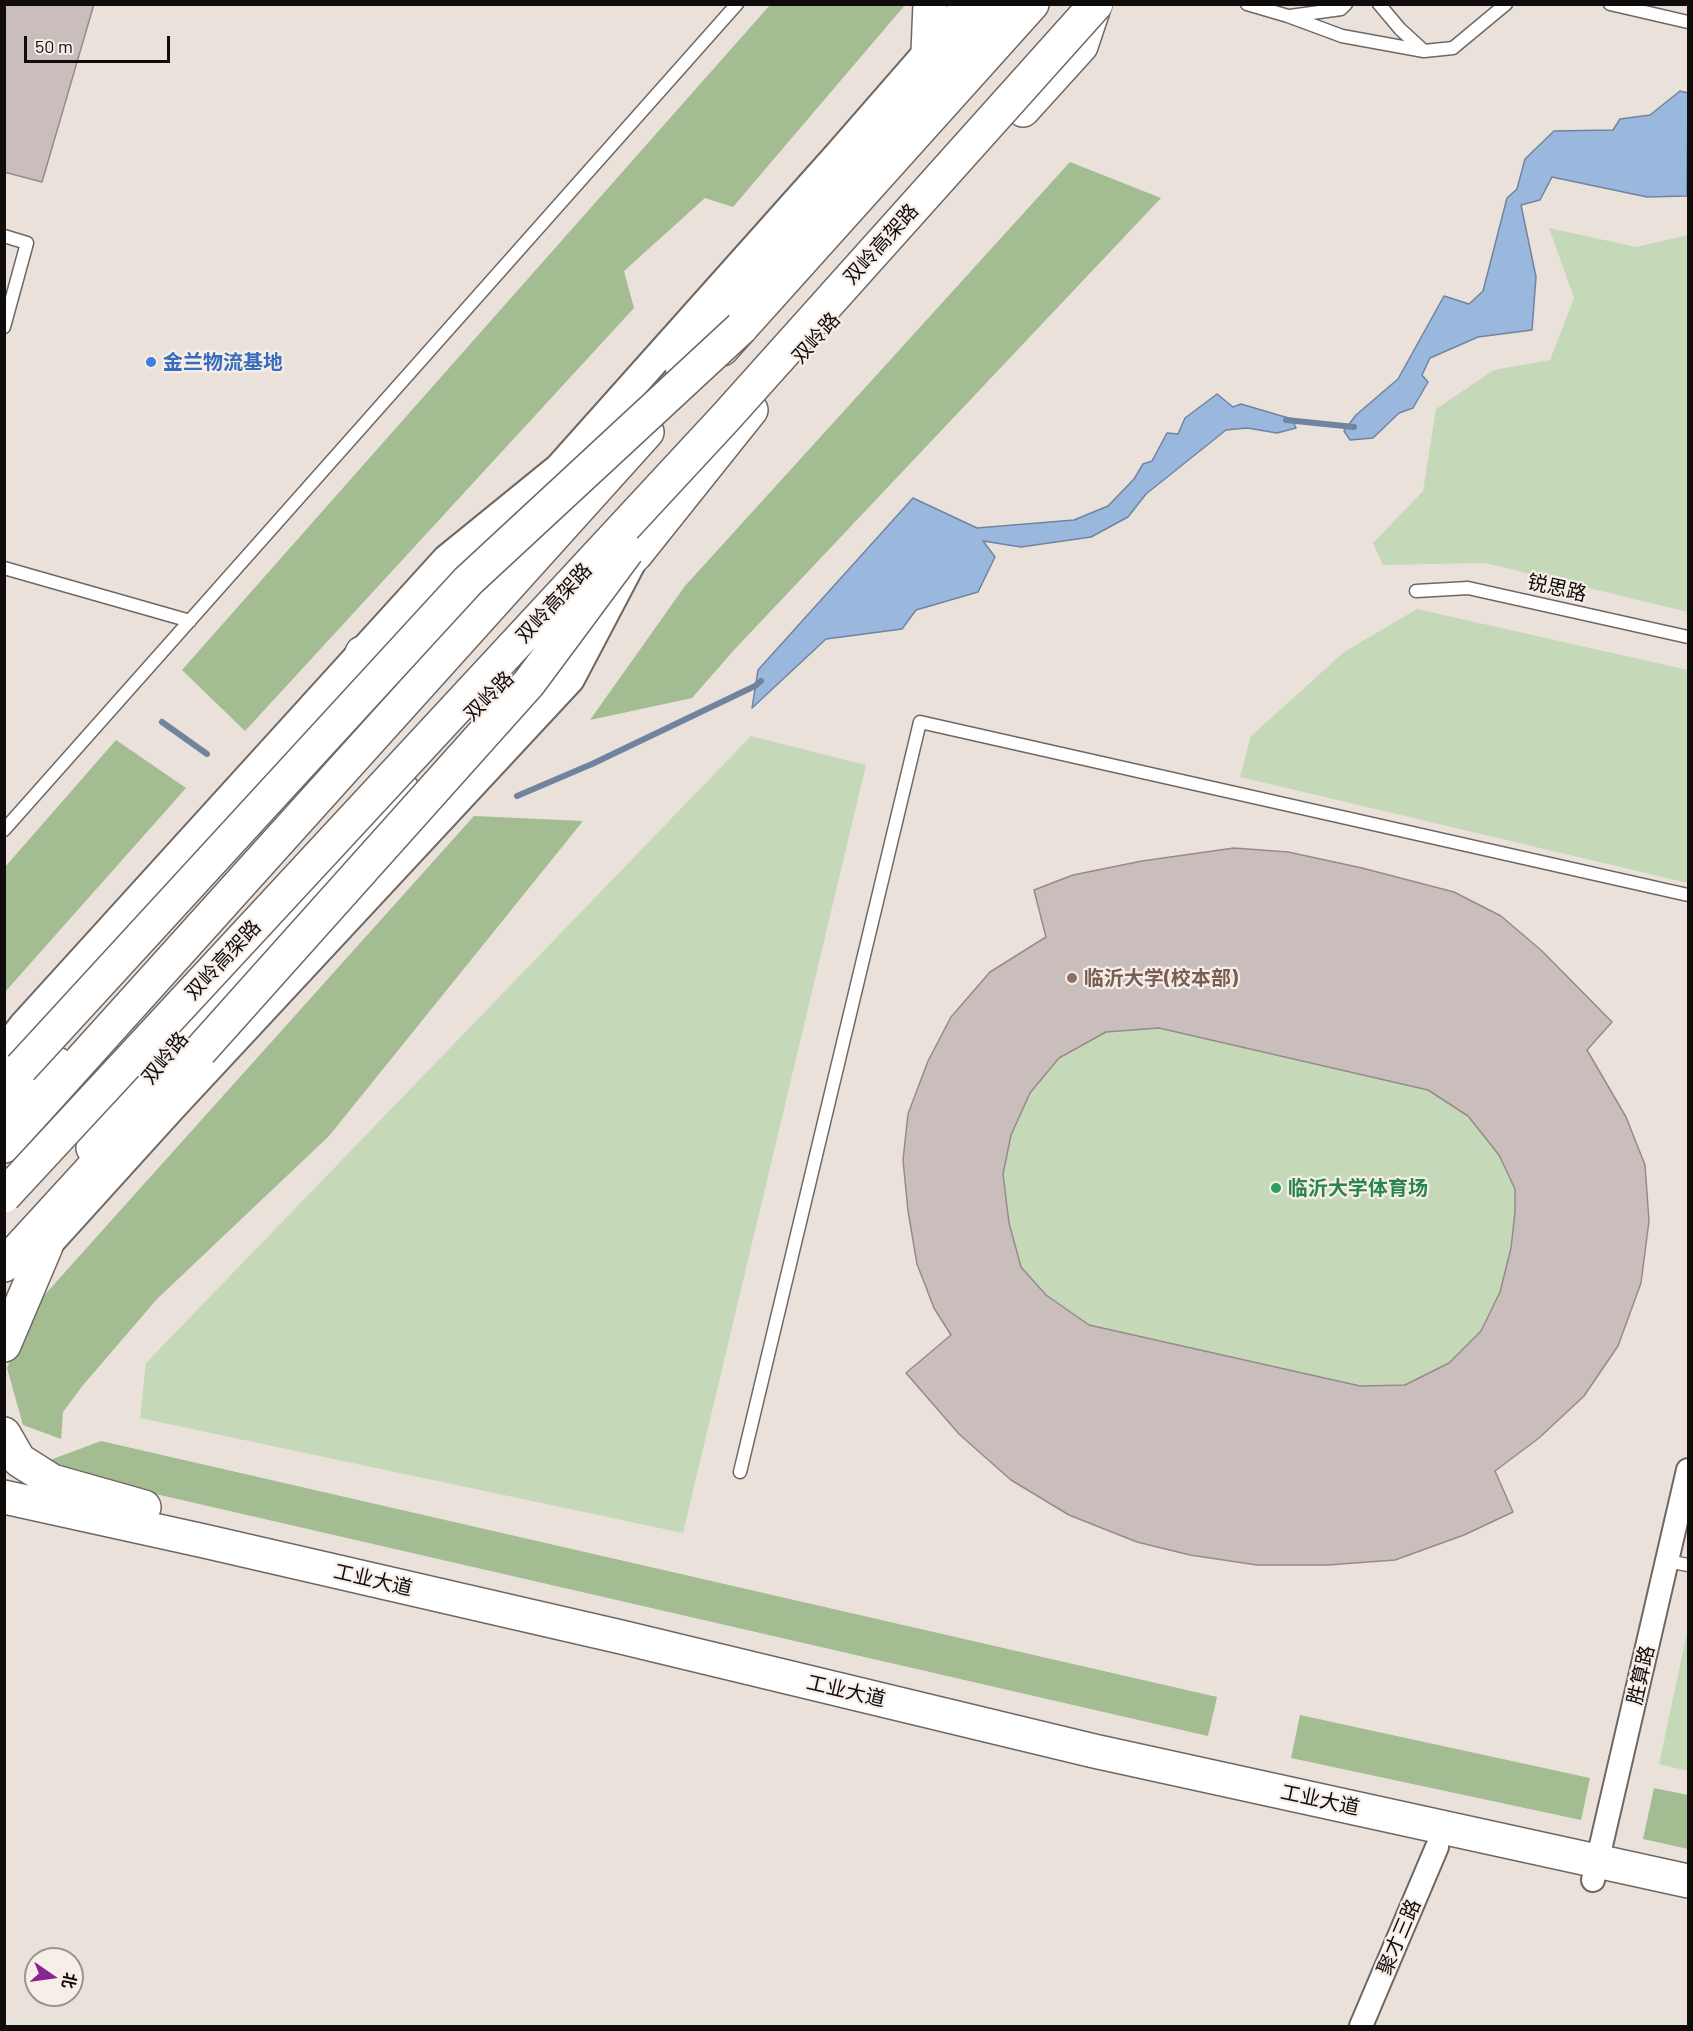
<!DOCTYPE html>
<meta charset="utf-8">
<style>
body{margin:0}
#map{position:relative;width:1693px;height:2031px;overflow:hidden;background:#eae1db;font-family:Barlow,"Noto Sans SC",sans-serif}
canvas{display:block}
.frame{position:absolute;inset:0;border:6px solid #0f0c0b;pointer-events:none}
.north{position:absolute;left:24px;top:1947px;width:60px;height:60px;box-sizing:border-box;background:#f7eee8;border:2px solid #9a9490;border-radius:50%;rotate:103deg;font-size:16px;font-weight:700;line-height:24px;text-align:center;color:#0f0c0b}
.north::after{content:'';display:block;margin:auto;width:21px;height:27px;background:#872690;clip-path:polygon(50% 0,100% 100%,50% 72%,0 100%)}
.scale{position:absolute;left:24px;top:36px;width:146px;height:27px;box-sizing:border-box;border:3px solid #0f0c0b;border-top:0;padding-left:8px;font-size:18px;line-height:21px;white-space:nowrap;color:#0f0c0b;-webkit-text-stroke:4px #f7eee8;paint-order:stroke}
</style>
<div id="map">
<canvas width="1693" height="2031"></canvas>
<div class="frame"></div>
<div class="north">北</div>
<div class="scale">50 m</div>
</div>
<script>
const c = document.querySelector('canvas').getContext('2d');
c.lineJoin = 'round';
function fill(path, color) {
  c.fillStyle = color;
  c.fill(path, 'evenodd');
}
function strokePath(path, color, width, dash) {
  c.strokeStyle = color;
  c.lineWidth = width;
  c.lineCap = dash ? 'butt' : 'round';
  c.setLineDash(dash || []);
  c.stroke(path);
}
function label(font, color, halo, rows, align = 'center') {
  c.font = font + ' Barlow,"Noto Sans SC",sans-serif';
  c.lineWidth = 4.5;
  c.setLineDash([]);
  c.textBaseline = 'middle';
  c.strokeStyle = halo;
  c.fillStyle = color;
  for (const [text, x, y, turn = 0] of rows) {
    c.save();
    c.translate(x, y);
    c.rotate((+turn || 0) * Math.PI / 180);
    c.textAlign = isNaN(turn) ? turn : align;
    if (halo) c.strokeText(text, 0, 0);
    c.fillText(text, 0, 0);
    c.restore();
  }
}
fill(new Path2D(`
 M1549,228l87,19 52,-12v377l-203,-49 -102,2 -10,-22 50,-52 13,-82 58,-39 56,-10 24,-62z
 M1417,609l271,61v213l-448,-106 11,-41 93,-84z
 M751,736l115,29 -183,768 -543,-115 6,-55z
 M1234,848l54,4 74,16 92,24 158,130 -25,28 39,67 19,48 4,56 -8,62 -23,63 -34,50 -45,42 -44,33 -31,64 -69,25 -67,5h-71l-67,-10 -53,-13 -68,-27 -58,-35 -52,-46 -53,-61 45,-38 -34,-71 -9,-53 -5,-51 5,-46 20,-53 23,-44 39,-45 56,-35 -12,-47 39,-15 69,-14z
 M1688,1628v143l-29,-7z`), '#c5d9b8');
fill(new Path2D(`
 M770,5h135l-172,202 -28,-9 -81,73 10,37 -389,423 -63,-61z
 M1070,162l91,36 -427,452 -42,48 -102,22 95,-134z
 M116,740l70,48 -181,204v-125z
 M474,816l109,5 -254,315 -172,163 -73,85 -21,28 -2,27 -38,-14 -16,-57 24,-58z
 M101,1441l1116,256 -9,39 -1174,-270z
 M1300,1715l290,63 -9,42 -290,-62z
 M1654,1788l34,7v54l-45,-10z`), '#a3bc92');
const water = new Path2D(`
 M1680,91l8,2 -1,103 -40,1 -95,-20 -12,23 -19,5 15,72 -4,53 -54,7 -48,21 -8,17 6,7 -15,26 -14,5 -26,25 -23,2 -6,-9 12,-16 42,-36 46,-83 25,8 14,-13 24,-93 10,-9 8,-30 29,-28 59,-1 7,-11 30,-4z
 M1217,394l16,13 8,-3 51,15 4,9 -19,5 -30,-5 -21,2 -80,64 -18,23 -37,20 -70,10 -38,-6 12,16 -17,35 -62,18 -14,19 -76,10 -74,69 6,-38 155,-172 64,30 97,-8 34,-14 26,-27 9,-15 9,-3 15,-28 11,1 7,-16z`);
fill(water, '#9ab7de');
strokePath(water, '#70849f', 1.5);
strokePath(new Path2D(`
 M1286,420l68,7
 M162,722l45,32
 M517,796l75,-32 163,-78 6,-5`), '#70849f', 6);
const building = new Path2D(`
 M4,4h90l-52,178 -38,-10z
 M1234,848l54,4 74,16 92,24 47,24 41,35 70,71 -25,28 39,67 19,48 4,56 -8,62 -23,63 -34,50 -45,42 -44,33 18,41 -49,23 -69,25 -67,5h-71l-67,-10 -53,-13 -68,-27 -58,-35 -52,-46 -53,-61 45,-38 -17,-27 -17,-44 -9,-53 -5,-51 5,-46 20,-53 23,-44 39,-45 56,-35 -12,-47 39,-15 69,-14zM1159,1028l269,62 40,26 31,39 16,34v23l-4,36 -11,44 -19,39 -32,32 -44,22 -45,1 -271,-61 -43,-30 -25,-28 -12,-44 -6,-49 8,-39 19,-42 29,-35 47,-26z`);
fill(building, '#c9bebc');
strokePath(building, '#968b8a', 1.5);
const service = new Path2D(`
 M1247,4l41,12 54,20 82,15 29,-3 53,-44
 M1379,4l21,25 24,22
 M1610,4l78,18
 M1290,16l51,-7 5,-5
 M4,236l23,7 -23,84
 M4,568l186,53
 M1416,591l52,-3 220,49
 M4,830l733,-826
 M740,1472l180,-750 768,173
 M1667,1561l21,4`);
const minor = new Path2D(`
 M1593,1880l95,-410
 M1361,2026l76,-179`);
const tertiary = new Path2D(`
 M4,1051l19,-25 424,-467 112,-91 281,-315 88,-101 39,-48
 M28,1259l18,-13 125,-138 399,-429 61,-116`);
const secondary = new Path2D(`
 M928,52l2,-48
 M1023,110l58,-64 14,-42
 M682,367l321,-363
 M611,578l25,-24 115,-144
 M362,653l68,-25
 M479,704l79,-76
 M4,1118l53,-54
 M93,1148l83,-104 226,-255`);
const primary = new Path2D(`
 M4,1345l42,-99
 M4,1434l15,26 33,21 92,26
 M4,1497l200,44 417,96 473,114 594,130`);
const trunk = new Path2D(`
 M722,349l310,-345
 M4,1086l17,-18
 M4,1146l643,-714
 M4,1265l196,-214`);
strokePath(service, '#6f6762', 15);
strokePath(minor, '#6f6762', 26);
strokePath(tertiary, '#6f6762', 32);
strokePath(secondary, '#6f6762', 36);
strokePath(primary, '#6f6762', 36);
strokePath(trunk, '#6f6762', 36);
strokePath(service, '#fff', 12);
strokePath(minor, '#fff', 22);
strokePath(tertiary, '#fff', 28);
strokePath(secondary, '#fff', 33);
strokePath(primary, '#fff', 33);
strokePath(trunk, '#fff', 33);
const trunkBridge = new Path2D(`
 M200,1051l329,-368 98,-132
 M21,1068l447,-487 273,-253
 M4,1196l722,-779 370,-413`);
strokePath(trunkBridge, '#6f6762', 36, []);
strokePath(trunkBridge, '#fff', 33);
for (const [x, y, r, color] of [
 [151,362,6,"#3f7fe0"],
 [1072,978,6,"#8d6e63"],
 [1276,1188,6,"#2e9e5b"]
]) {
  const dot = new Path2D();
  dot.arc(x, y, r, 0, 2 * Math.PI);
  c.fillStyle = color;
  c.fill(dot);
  strokePath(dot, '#f7eee8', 2);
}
label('20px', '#0f0c0b', '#f7eee8', [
 ["双岭高架路",881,244,-48],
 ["双岭路",816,338,-48],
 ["锐思路",1557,588,13],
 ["双岭高架路",554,603,-47],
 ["双岭路",489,696,-45],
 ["双岭高架路",223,960,-47],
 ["双岭路",165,1058,-51],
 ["工业大道",373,1580,13],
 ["胜算路",1641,1675,-77],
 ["工业大道",846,1691,13],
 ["工业大道",1320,1800,12],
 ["聚才三路",1399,1937,-67]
]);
label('bold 20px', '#366cbe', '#f7eee8', [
 ["金兰物流基地",163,362]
], 'left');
label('bold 20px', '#785e54', '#f7eee8', [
 ["临沂大学(校本部)",1084,978]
], 'left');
label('bold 20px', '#27864d', '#f7eee8', [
 ["临沂大学体育场",1288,1188]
], 'left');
</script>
